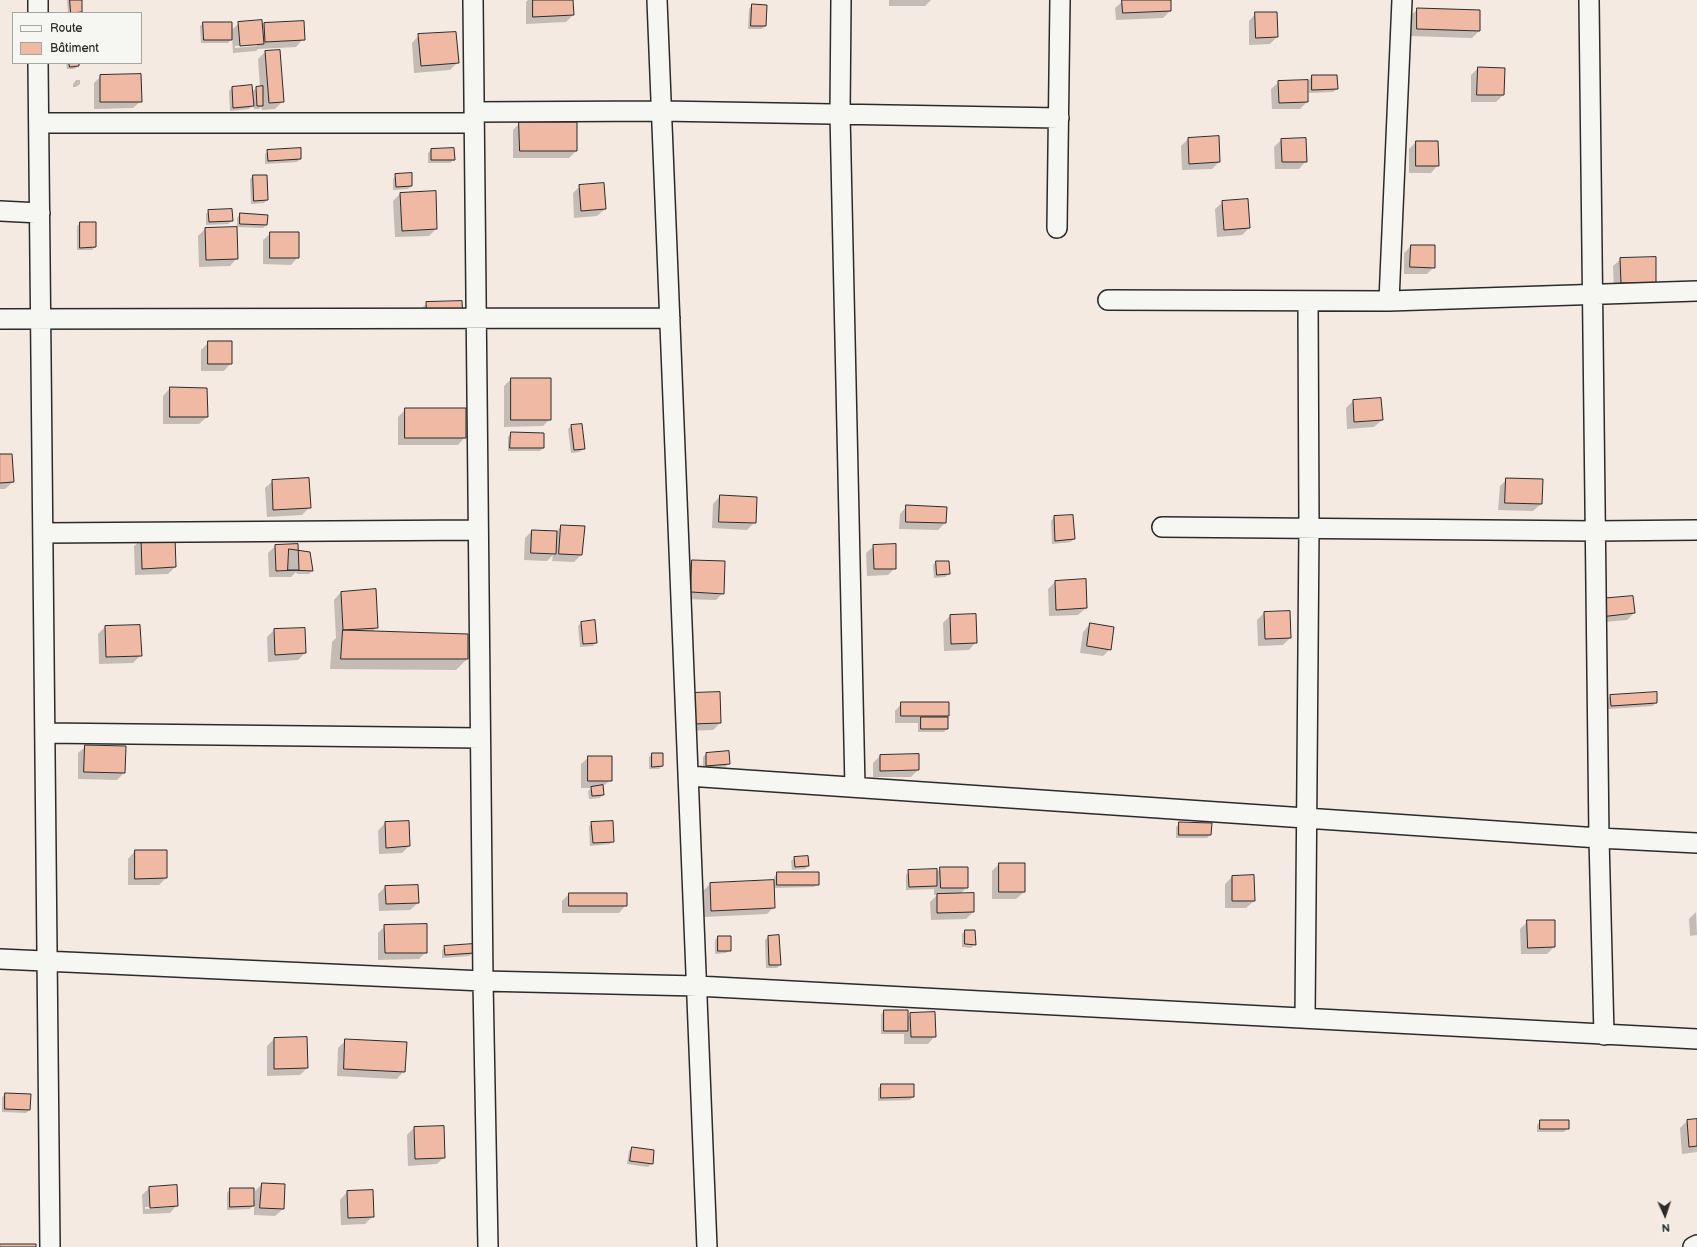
<!DOCTYPE html>
<meta charset="utf-8">
<style>
body{margin:0}
#map{position:relative;width:1697px;height:1247px;overflow:hidden;background:#f5eae2;font-family:"Balsamiq Sans",sans-serif}
canvas{display:block}
.legend{position:absolute;left:12px;top:12px;width:130px;height:52px;box-sizing:border-box;background:#f6f6f2;border:1px solid #a5a5a2;margin:0;padding:5px 7px;list-style:none;font-size:12px;color:#2b2b2b}
.legend li{display:flex;align-items:center;gap:8px;height:20px}
.legend b{width:20px;border:1px solid #a5a5a2}
.north{position:absolute;left:1645px;top:1195px;width:40px;height:40px;-webkit-text-stroke:3px #f6f6f2;paint-order:stroke;rotate:177deg;font-size:11px;font-weight:700;line-height:16px;text-align:center;color:#2b2b2b}
.north::after{content:'';display:block;margin:auto;width:14px;height:18px;background:#2b2b2b;clip-path:polygon(50% 0,100% 100%,50% 72%,0 100%)}
</style>
<div id="map">
<canvas width="1697" height="1247"></canvas>
<ul class="legend">
<li><b style="height:5px;background:#f6f6f2"></b>Route</li>
<li><b style="height:11px;background:#efb9a4"></b>Bâtiment</li>
</ul>
<div class="north">N</div>
</div>
<script>
const c = document.querySelector('canvas').getContext('2d');
c.lineJoin = 'round';
function fill(path, color) {
  c.fillStyle = color;
  c.fill(path, 'evenodd');
}
function strokePath(path, color, width, dash) {
  c.strokeStyle = color;
  c.lineWidth = width;
  c.lineCap = dash ? 'butt' : 'round';
  c.setLineDash(dash || []);
  c.stroke(path);
}
fill(new Path2D(`
 M67,0h14v12l-13,1z
 M528,0h44l1,15 -7,7 -40,2v-22z
 M889,0h42l-6,6h-36z
 M1170,0v11l-7,7 -47,2 -1,-12 8,-7z
 M752,5l13,21 -3,3h-14l1,-20z
 M1418,9l61,2v20l-7,7 -62,-2v-20z
 M1256,13l21,24 -7,7 -21,1v-24z
 M204,23l27,8 8,-8 23,4 2,-3 39,15 -7,8 -38,2 -2,2 -23,2 -1,-15 -4,5h-27l-1,-17zM257,44v2l-22,2v-2z
 M419,35l38,28 -7,7 -36,3 -2,-30z
 M265,52l17,50 -7,7 -13,1 -1,-3 -2,2h-5l-1,-4 -4,4 -19,2 -1,-20 3,-3 20,4 4,-4 4,-1 -2,-28z
 M66,63h12v3l-4,3h-7z
 M1478,68l25,27 -7,7h-25v-27z
 M101,76l40,25 -8,7 -39,1v-26z
 M1312,76h24l1,13 -4,3 -24,1v-13z
 M76,80h4v4l-4,3h-3v-3z
 M1279,82l28,20 -7,7h-28l-1,-20z
 M520,123l56,28 -7,7h-56v-28z
 M1188,139l31,23 -7,7 -30,1 -1,-24z
 M1281,140l25,21 -7,8h-24l-1,-22z
 M1416,142l22,23 -7,8h-22v-24z
 M453,149l1,11 -4,3h-22v-10l3,-3z
 M268,151l32,8 -3,3 -32,2v-10z
 M396,175l15,11 -3,3 -15,1v-11z
 M253,176l14,24 -3,3 -13,1 -1,-25z
 M580,186l25,23 -8,7 -23,2 -1,-25z
 M400,194l36,35 -7,7 -34,1 -2,-36z
 M1223,202l26,26 -7,7 -25,2 -2,-28z
 M209,211l23,10 -4,3 -22,1v-11z
 M240,214l26,11 -3,3 -26,-1v-9z
 M80,223h15v24l-3,3h-15v-24z
 M205,229l32,29 -7,8 -31,1 -1,-31z
 M271,233l27,24 -7,8 -28,-1v-24z
 M1411,246l23,21 -7,7h-23v-21z
 M1621,259l35,23 -42,8 -1,-24z
 M461,302l-42,9 8,-8z
 M209,342l22,21 -7,8h-23v-21z
 M511,379l39,40 -7,7 -39,1v-41z
 M170,388l37,29 -8,7h-36v-28z
 M1353,401l29,19 -8,7 -27,2 -1,-21z
 M406,409l59,28 -7,8h-60v-28z
 M571,426l13,22 -4,4 -9,1 -3,-24z
 M511,433l32,15 -3,3h-32v-14z
 M0,455l13,27 -8,7h-5z
 M1507,479l34,25 -8,7 -35,-1 2,-24z
 M273,481l36,27 -7,7 -35,2 -2,-29z
 M720,496l35,26 -8,8 -35,-2 1,-24z
 M907,506l38,17 -7,7 -39,-1 1,-15z
 M1054,517l20,22 -3,3 -19,2 -1,-23z
 M561,526l20,29 -7,7 -22,-1 1,-6 -6,6 -23,-1 1,-22 7,-7 24,1z
 M174,538l1,29 -7,7 -33,1 -1,-29 8,-7z
 M298,545v6l14,20 -3,3h-12l-1,-2 -5,5h-22l-1,-24 7,-7z
 M874,546l21,22 -7,7 -21,1 -1,-23z
 M693,561l30,32 -7,7 -32,-1 1,-31z
 M936,562l13,12 -4,3 -11,1 -1,-13z
 M1055,582l31,26 -8,7 -29,1 -1,-27z
 M375,590l2,37 -5,5 95,27 -11,11 -126,-1 2,-27 4,-4 -2,-38 7,-8z
 M1632,597l2,16 -7,7 -34,3z
 M1264,613l26,25 -7,7 -25,1 -1,-26z
 M950,616l26,26 -7,8 -25,1 -1,-28z
 M581,623l15,19 -3,4 -13,1 -2,-21z
 M1090,624l20,25 -7,7 -23,-3 3,-21z
 M105,627l36,28 -8,8 -34,1 -1,-30z
 M274,630l31,23 -7,7 -30,2 -1,-25z
 M692,694l28,29 -7,7 -28,1z
 M1611,696l45,6 -3,4 -45,3 -1,-10z
 M902,703l46,13 -2,2 1,11 -3,3h-26v-9h-23v-12z
 M86,746l38,27 -7,7 -39,-1v-26z
 M652,754l10,12 -3,3h-10v-12z
 M706,754l23,10 -4,3 -22,1v-11z
 M880,756l38,14 -7,7h-38v-14z
 M589,757l22,23 -9,7 1,7 -3,4 -11,1 -1,-8 4,-3h-11v-24z
 M385,823l24,23 -7,7 -23,1 -1,-23z
 M592,823l21,18 -3,3 -20,2 -1,-20z
 M1180,823l30,12 -3,3h-31v-11z
 M135,851l31,27 -7,7h-31v-26z
 M795,858l13,8 -3,3 -13,1 -1,-9z
 M999,864l25,28 -8,7h-24v-28z
 M941,868l26,19 -7,7 13,18 -7,7 -35,1 -1,-18 7,-7h-3v-6l-28,1v-15l3,-4 27,2z
 M778,873l40,11 -4,3 -41,1 1,19 -7,7 -63,3 -1,-26 7,-7 64,-3v-4z
 M1232,877l22,24 -8,7h-21v-24z
 M385,887l33,16 -8,7 -31,1 -1,-17z
 M569,894l57,11 -7,8h-57v-12z
 M1696,912l1,23 -7,1 -1,-17z
 M1528,921l26,26 -7,7h-26l-1,-25z
 M385,926l41,26 -7,7 -41,1v-27z
 M965,931l10,13 -4,4 -9,-1v-13z
 M718,937l12,13 -4,3 -11,1v-14z
 M768,937l12,27 -3,4h-11l-1,-28z
 M445,947l28,6 -4,3 -27,2v-8z
 M885,1011l22,7 4,-4 24,22 -7,8h-24v-10h-23v-20z
 M274,1039l33,29 -7,7 -33,1v-30z
 M346,1040l58,31 -7,8 -60,-3 1,-28z
 M882,1085l31,12 -3,3 -32,1v-13z
 M6,1094l23,16 -3,3 -24,-1v-15z
 M1697,1120v32l-15,2 -2,-26 7,-7z
 M1541,1121l27,7 -4,4h-27v-7z
 M414,1128l30,29 -7,7 -29,2 -1,-31z
 M632,1148l20,16 -4,3 -21,-3 2,-13z
 M262,1184l21,25 -8,7 -21,-1v-10l-4,4 -23,1v-17l3,-4 25,11v-9z
 M149,1188l28,17 -7,8 -27,1 -1,-19zM171,1205v2l-26,2v-2z
 M347,1192l26,24 -8,8 -24,1 -1,-25z`), '#0003');
const building = new Path2D(`
 M70,0h12v12l-11,1z
 M533,0h40l1,15 -41,2z
 M1122,0h49v11l-48,2z
 M752,4l15,1 -1,21h-15z
 M1417,8l63,2v21l-63,-2z
 M1255,12h22l1,25 -22,1z
 M262,20l2,24 -24,2 -2,-24z
 M304,21l1,19 -40,2 -1,-19z
 M203,22h29v18h-28z
 M456,32l3,31 -38,3 -3,-32z
 M280,50l4,52 -15,1 -4,-52z
 M69,63h10v3l-9,1z
 M1478,67l27,1 -1,27h-27z
 M141,74l1,28h-42v-27z
 M1312,75h25l1,14 -26,1z
 M1308,80v22l-29,1 -1,-22z
 M252,85l2,21 -21,2 -1,-21z
 M263,86v20h-6l-1,-19z
 M519,122h58v29h-57z
 M1219,136l1,26 -31,2 -1,-26z
 M1306,138l1,24h-25l-1,-23z
 M1416,141h22l1,25h-23z
 M301,148v11l-33,2 -1,-11z
 M454,148l1,12h-24v-11z
 M412,173v13l-16,1 -1,-13z
 M253,175h14l1,25 -14,1z
 M604,183l2,26 -25,2 -2,-26z
 M436,191l1,38 -35,2 -2,-38z
 M1248,199l2,29 -26,2 -2,-29z
 M232,209l1,12 -24,1 -1,-12z
 M240,213l28,2 -1,10 -27,-1z
 M80,222h16v25l-16,1z
 M237,227l1,32 -32,1 -1,-32z
 M270,232h29v26h-29z
 M1411,245h24v23l-25,-1z
 M1656,257v26h-35l-1,-25z
 M462,301l1,18 -36,1 -1,-18z
 M208,341h24v23h-24z
 M511,378h40v42h-40z
 M170,387l37,1 1,29h-38z
 M1381,398l2,22 -29,2 -1,-22z
 M405,408h61v30h-61z
 M582,424l3,25 -11,1 -3,-25z
 M511,432l33,1v15h-34z
 M0,454h12l2,28 -14,1z
 M309,478l2,30 -38,2 -1,-30z
 M1506,478l37,1 -1,25 -37,-1z
 M720,495l37,2 -1,26 -37,-1z
 M906,505l41,2 -1,16 -40,-1z
 M1073,515l2,24 -20,2 -1,-25z
 M561,525l24,1 -3,29 -23,-1z
 M532,530l25,1 -1,23 -25,-1z
 M175,537l1,30 -34,2 -1,-31z
 M298,544l1,26 -23,1 -1,-26z
 M896,544v25h-22l-1,-24z
 M289,549l21,3 3,19 -25,-1z
 M692,560l33,1 -1,33 -33,-2z
 M936,561h13l1,13 -13,1z
 M1086,579l1,29 -31,2 -1,-29z
 M376,589l2,39 -35,2 -2,-38z
 M1633,596l2,17 -35,4 -2,-18z
 M1290,611l1,27 -26,1 -1,-27z
 M976,614l1,29 -26,1 -1,-29z
 M595,620l2,23 -14,1 -2,-22z
 M1090,623l24,4 -3,23 -24,-4z
 M140,625l2,31 -36,1 -1,-31z
 M305,628l1,25 -31,2 -1,-26z
 M343,630l125,4v25h-127z
 M720,692l1,31 -29,1 -1,-31z
 M1657,692v11l-46,3 -1,-11z
 M901,702h48v14h-48z
 M921,717h27v12h-27z
 M85,745l41,1 -1,27 -41,-1z
 M729,751l1,13 -24,2v-13z
 M652,753h11v13l-11,1z
 M919,754v16l-39,1v-16z
 M588,756h24v25h-24z
 M603,785l1,10 -12,1 -1,-9z
 M409,821l1,25 -24,2 -1,-26z
 M613,821l1,21 -21,1 -2,-21z
 M1179,822l33,1 -1,12h-32z
 M135,850h32v28l-32,1z
 M808,856l1,10 -14,1 -1,-10z
 M999,863h26v29h-26z
 M940,867h28v21h-27z
 M937,869v17l-28,1 -1,-17z
 M777,872h42v13h-42z
 M1254,875l1,26h-23v-25z
 M774,880l1,28 -64,3 -1,-28z
 M418,885l1,18 -33,1 -1,-18z
 M569,893h58v13h-58z
 M974,893v19l-37,1v-19z
 M1527,920h28v27l-27,1z
 M427,924v29h-42l-1,-28z
 M965,930h10l1,15 -11,-1z
 M779,935l2,30h-12l-1,-29z
 M718,936h13v15h-13z
 M473,944l1,9 -29,2 -1,-9z
 M884,1010h24v21h-24z
 M935,1012l1,25h-25l-1,-24z
 M307,1037l1,31 -34,1v-31z
 M345,1039l62,3 -2,30 -61,-3z
 M881,1084h33v13l-33,1z
 M5,1093l26,1 -1,16 -25,-1z
 M1697,1119v27l-8,1 -2,-27z
 M1540,1120h29v9h-29z
 M444,1126l1,32 -30,1 -1,-32z
 M632,1147l22,3 -1,14 -23,-3z
 M262,1183l23,1 -1,25 -24,-1z
 M177,1185l1,21 -28,2 -1,-21z
 M230,1188h24v18l-24,1z
 M373,1190l1,27 -26,1 -1,-27z
 M0,1244h36v3h-36z`);
fill(building, '#efb9a4');
strokePath(building, '#2b2b2b', 1);
const minor = new Path2D(`
 M38,0v13
 M473,0l10,981 5,266
 M657,0l50,1247
 M841,0l-1,114 15,673
 M1589,0l10,838 5,197
 M38,63l12,1184
 M474,112l188,-1 397,7
 M39,123h435
 M0,211l40,2
 M1057,228l3,-228
 M1108,300l281,1 308,-10
 M1389,301l13,-301
 M0,319l670,-1
 M1162,527l433,4 102,-1
 M43,533l435,-3
 M45,733l435,5
 M688,776l911,62 98,5
 M0,959l483,22 214,5 1000,53
 M1305,1018l4,-490 -1,-227
 M1693,1247l4,-2`);
strokePath(minor, '#2b2b2b', 22);
strokePath(minor, '#f6f6f2', 19);
</script>
